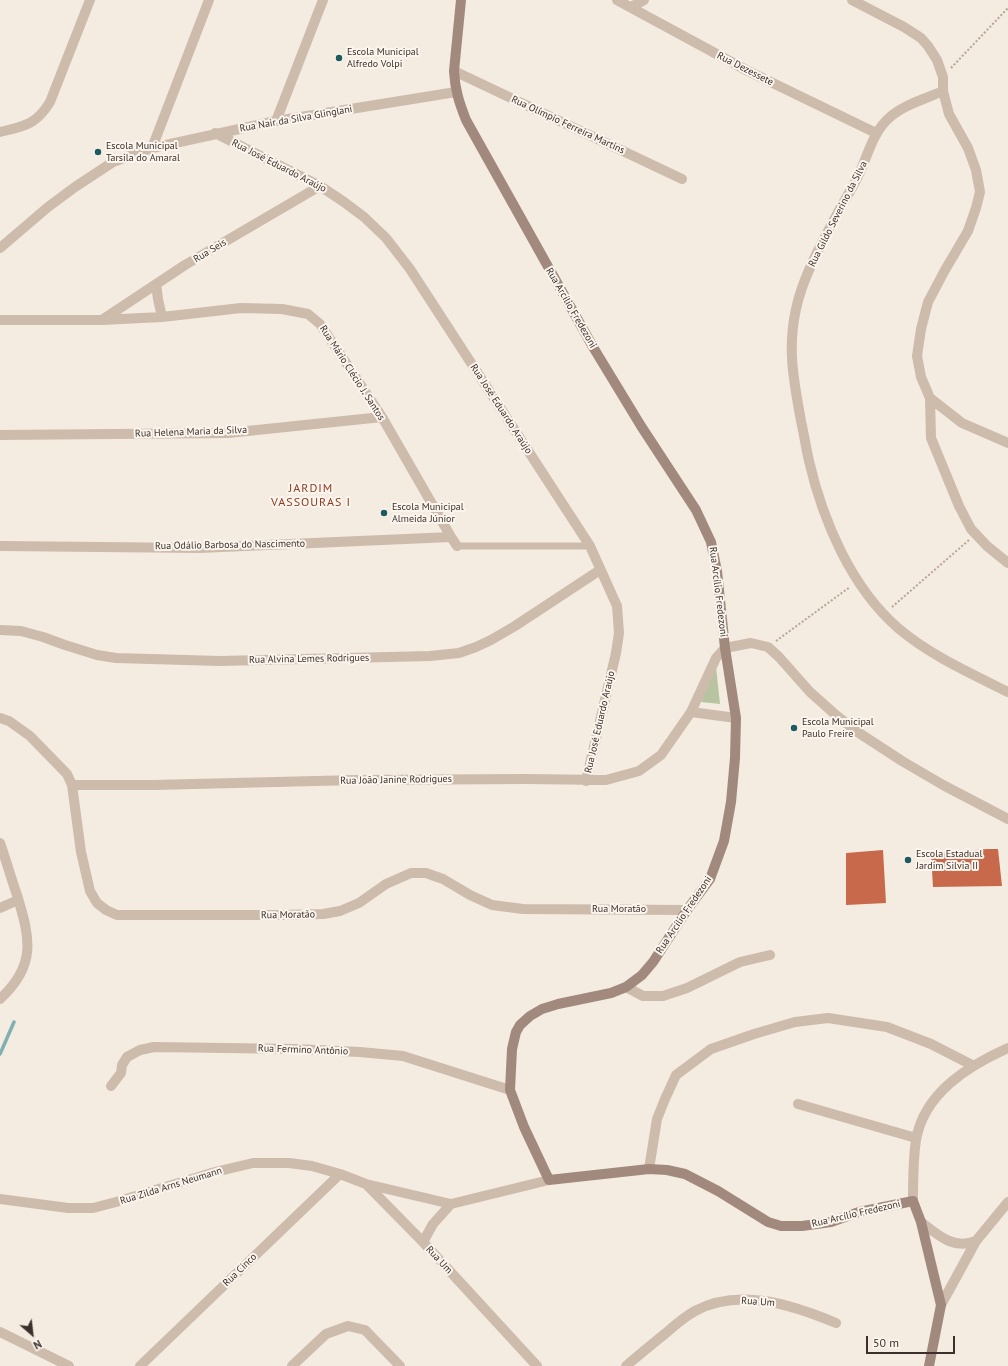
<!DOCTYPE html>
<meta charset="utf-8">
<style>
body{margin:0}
#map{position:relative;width:1008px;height:1366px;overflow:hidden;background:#f4ebe1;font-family:"PT Sans",sans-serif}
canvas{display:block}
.north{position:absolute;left:12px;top:1314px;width:40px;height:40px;-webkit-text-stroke:3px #fbf5ee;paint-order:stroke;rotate:152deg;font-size:11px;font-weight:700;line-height:16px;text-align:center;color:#3b302b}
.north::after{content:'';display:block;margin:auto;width:14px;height:18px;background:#3b302b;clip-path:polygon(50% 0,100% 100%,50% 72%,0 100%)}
.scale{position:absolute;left:866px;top:1336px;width:89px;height:18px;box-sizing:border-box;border:2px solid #3b302b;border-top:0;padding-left:5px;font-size:12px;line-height:14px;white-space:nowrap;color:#3b302b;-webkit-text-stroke:3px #fbf5ee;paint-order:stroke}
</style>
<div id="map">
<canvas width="1008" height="1366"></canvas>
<div class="north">N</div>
<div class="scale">50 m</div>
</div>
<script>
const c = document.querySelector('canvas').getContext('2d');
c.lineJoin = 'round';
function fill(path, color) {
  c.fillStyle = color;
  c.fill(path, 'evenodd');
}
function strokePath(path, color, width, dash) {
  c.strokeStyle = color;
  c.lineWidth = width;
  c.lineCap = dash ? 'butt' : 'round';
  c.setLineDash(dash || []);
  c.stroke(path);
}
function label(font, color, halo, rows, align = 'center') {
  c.font = font + ' "PT Sans",sans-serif';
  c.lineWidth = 4;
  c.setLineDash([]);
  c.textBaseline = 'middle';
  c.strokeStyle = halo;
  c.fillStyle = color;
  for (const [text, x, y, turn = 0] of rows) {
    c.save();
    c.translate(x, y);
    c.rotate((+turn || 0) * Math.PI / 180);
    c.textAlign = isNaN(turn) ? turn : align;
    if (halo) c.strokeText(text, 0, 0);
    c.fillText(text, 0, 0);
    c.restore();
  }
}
fill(new Path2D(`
 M716,667l4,37 -19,-2z`), '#b8c4a0');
strokePath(new Path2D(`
 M0,1054l14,-32`), '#7fb0b2', 3.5);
fill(new Path2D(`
 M987,849h11l4,37 -69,1 -2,-33z
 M883,850l3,53 -40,2v-52z`), '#c8694b');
strokePath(new Path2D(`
 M951,68l57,-60
 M892,607l77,-67
 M776,641l74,-54`), '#b9a596', 2, [2, 2]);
strokePath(new Path2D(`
 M457,546h133`), '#cdbbac', 7);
strokePath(new Path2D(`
 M617,0l131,71 128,62
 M852,0l52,27 17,11 7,8 9,14 6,17v14l6,23 19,34 8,22 4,22 -4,16 -8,23 -23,39 -17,32 -7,27 -4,27 4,21 9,21 1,40 28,68 12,23 16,17 21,17
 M631,7l13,-7
 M454,71l228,108
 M943,91c-18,8 -40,14 -54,27 -16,14 -21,37 -30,56 -5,11 -12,22 -18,33 -16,30 -38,68 -45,102 -9,40 -2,73 5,112 3,13 5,27 8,40 14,60 42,126 89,167 33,28 72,45 110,64
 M276,121l47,-121
 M0,132c24,-6 36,-7 50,-30l40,-102
 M215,133l105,53 24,16 20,15 22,21 24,31 180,277 27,60 2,27 -3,20 -30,128
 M152,148l57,-148
 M0,248l48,-41 27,-20 38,-25 39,-14 124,-27 180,-29
 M156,284l2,15 4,18
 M0,320h102l60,-3 79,-9 41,1 26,5 12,10 62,93 69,120
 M102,320l83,-55 135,-79
 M930,398l32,25 46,20
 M0,435l228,-2 154,-16
 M0,546l199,2 252,-11 6,9
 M0,630l21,1 22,6 22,8 32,10 19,3 104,3 210,-5 29,-3 17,-6 15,-7 24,-14 85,-56
 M691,712l45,6
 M0,718l9,3 21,15 37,38 5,11 9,67 9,39 7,12 9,7 11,5h163l43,-1 17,-3 19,-8 27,-19 25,-11h15l17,6 27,16 22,10 31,4 164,1
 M72,785h82l202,-5 169,-1 81,1 33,-9 22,-16 30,-43 25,-54 9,-10 26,-5 17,4 11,10 31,35 27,24 19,15 46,30 41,24 65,34
 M0,843c6,17 11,35 17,52 13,43 20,70 -17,104
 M0,908l18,-8
 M626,987l17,9h20l24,-8 53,-26 30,-7
 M111,1086l10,-13 1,-8 5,-8 13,-7 14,-3 142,2 64,3 43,4 107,34
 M798,1104l118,34
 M649,1169l8,-50 8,-20 11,-24 35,-26 43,-15 41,-12 33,-4 59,9 44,17 43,22
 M366,1184l57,58 114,124
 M0,1199l68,9h25l23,-6 99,-30 38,-9h36l23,3 28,8 26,10 85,20 98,-24
 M913,1201c0,-21 0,-41 3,-61 8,-47 52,-74 92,-92
 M921,1222c17,13 32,28 55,19
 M423,1242l10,-18 18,-20
 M941,1305l35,-64 32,-39
 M0,1332l69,34
 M140,1366l200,-192
 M292,1366l34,-32 22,-8 17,4 35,36
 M626,1366c13,-11 26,-22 40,-33 9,-8 18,-16 29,-22 44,-24 98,-6 141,12`), '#cdbbac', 10);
strokePath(new Path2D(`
 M461,0l-7,71c1,19 5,31 12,49l127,227 48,79 55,84 15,32 6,29 8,77 11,70 -1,40 -4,44 -7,39 -14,38 -23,31 -34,52 -11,13 -16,12 -15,6 -53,11 -16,5 -12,7 -10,9 -4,7 -4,17 -2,41 14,37 25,53 100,-11 18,1 18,4 33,17 50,31 13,4h21l29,-4 28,-10 54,-11 8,21 20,83 -12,61`), '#a18a7d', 10);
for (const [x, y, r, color] of [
 [339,58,4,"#1f5a5e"],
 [98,152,4,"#1f5a5e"],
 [384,513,4,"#1f5a5e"],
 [794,728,4,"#1f5a5e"],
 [908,860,4,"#1f5a5e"]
]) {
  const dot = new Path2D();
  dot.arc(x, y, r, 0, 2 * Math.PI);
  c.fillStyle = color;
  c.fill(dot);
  strokePath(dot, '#fbf5ee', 1.5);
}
label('10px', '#3b302b', '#fbf5ee', [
 ["Escola Municipal",347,52],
 ["Alfredo Volpi",347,64],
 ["Escola Municipal",106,146],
 ["Tarsila do Amaral",106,158],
 ["Escola Municipal",392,507],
 ["Almeida Júnior",392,519],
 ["Escola Municipal",802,722],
 ["Paulo Freire",802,734],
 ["Escola Estadual",916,854],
 ["Jardim Silvia II",916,866]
], 'left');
label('10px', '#3b302b', '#fbf5ee', [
 ["Rua Dezessete",745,69,27],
 ["Rua Nair da Silva Glinglani",296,119,-10],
 ["Rua Olímpio Ferreira Martins",568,125,25],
 ["Rua José Eduardo Araújo",279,166,27],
 ["Rua Gildo Severino da Silva",838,214,-63],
 ["Rua Seis",210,251,-31],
 ["Rua Arcílio Fredezoni",571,308,60],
 ["Rua Mário Clécio J. Santos",352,373,57],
 ["Rua José Eduardo Araújo",501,409,57],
 ["Rua Helena Maria da Silva",191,432,-2],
 ["Rua Odálio Barbosa do Nascimento",230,545,-1],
 ["Rua Arcílio Fredezoni",718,592,83],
 ["Rua Alvina Lemes Rodrigues",309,659,-1],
 ["Rua José Eduardo Araújo",600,722,-77],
 ["Rua João Janine Rodrigues",396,780,-1],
 ["Rua Moratão",619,909],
 ["Rua Moratão",288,915,-1],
 ["Rua Arcílio Fredezoni",684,915,-56],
 ["Rua Fermino Antônio",303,1050,2],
 ["Rua Zilda Arns Neumann",171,1186,-17],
 ["Rua Arcílio Fredezoni",856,1214,-13],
 ["Rua Um",439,1260,47],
 ["Rua Cinco",240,1270,-44],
 ["Rua Um",758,1302,4]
]);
c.letterSpacing = '1px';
label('12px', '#8c3b22', '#fbf5ee', [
 ["JARDIM",311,489],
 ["VASSOURAS I",311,503]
]);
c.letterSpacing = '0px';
</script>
